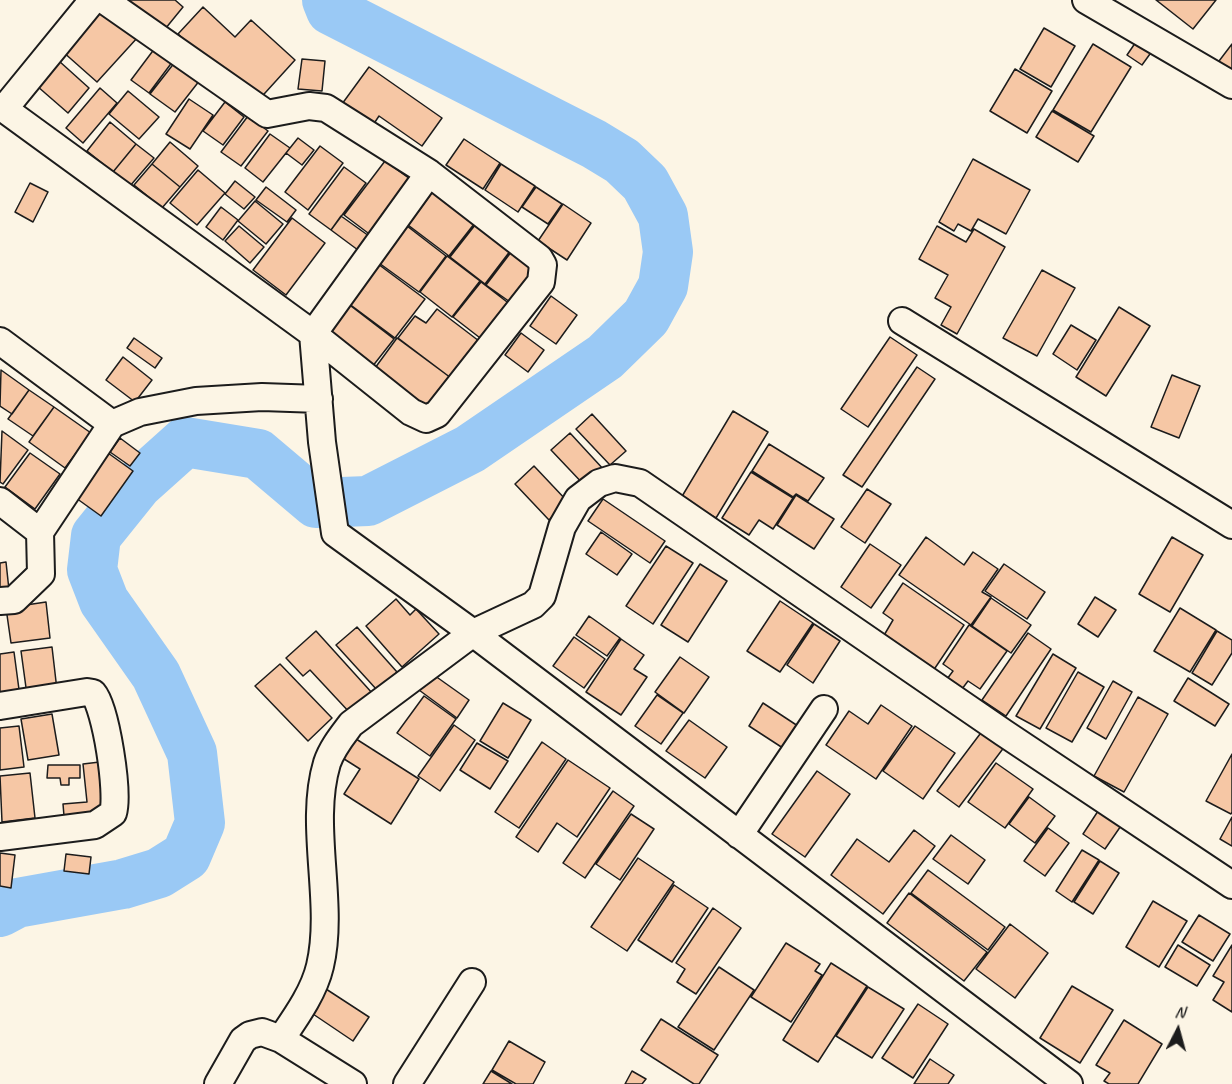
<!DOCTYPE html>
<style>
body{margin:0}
#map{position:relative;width:1232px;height:1084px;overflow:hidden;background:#fcf5e5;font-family:Caveat,sans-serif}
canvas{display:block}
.north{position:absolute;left:1148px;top:1000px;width:60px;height:60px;-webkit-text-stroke:4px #fcf5e5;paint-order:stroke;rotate:6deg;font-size:16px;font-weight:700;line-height:24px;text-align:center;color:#1c1c1c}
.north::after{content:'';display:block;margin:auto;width:21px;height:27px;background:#1c1c1c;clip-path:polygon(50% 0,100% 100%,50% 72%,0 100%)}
</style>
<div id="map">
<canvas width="1232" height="1084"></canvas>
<div class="north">N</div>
</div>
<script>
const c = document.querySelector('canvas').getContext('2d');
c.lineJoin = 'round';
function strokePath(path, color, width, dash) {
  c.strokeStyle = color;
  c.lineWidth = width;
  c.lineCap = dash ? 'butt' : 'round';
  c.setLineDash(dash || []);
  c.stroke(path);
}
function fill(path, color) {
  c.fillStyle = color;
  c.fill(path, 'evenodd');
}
strokePath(new Path2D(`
 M0,912l17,-9 106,-19 36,-11 27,-17 14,-33 -8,-70 -36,-78 -52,-74 -12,-31 4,-34 41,-51 48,-43 73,12 58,49 52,-2 102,-52 135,-92 41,-40 17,-31 5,-34 -5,-36 -18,-33 -23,-22 -28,-17 -263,-134 -4,-10`), '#9ac9f5', 50);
const building = new Path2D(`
 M119,0h56l8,7 -22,27z
 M1156,0h60l-23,29z
 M103,6l35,31 -41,45 -35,-31z
 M203,7l32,30 16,-17 44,40 -40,44 -77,-70z
 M1044,28l31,18 -24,41 -31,-18z
 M1140,36l15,11 -13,18 -15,-10z
 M1093,44l38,23 -40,65 -38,-22z
 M1232,44v32l-16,-11z
 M155,48l18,13 -24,32 -18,-13z
 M302,59l23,2 -3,30 -24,-2z
 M59,61l30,27 -21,25 -31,-27z
 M175,62l25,18 -25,32 -25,-18z
 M369,67l73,51 -20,28 -43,-30 -6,9 -31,-21z
 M1015,69l37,22 -25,42 -37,-22z
 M100,88l17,15 -34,40 -17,-15z
 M128,91l31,26 -20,22 -30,-25z
 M189,99l24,16 -23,34 -24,-15z
 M225,102l19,15 -21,28 -20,-14z
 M1052,111l42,25 -16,26 -42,-25z
 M248,116l20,15 -27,35 -20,-14z
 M110,122l26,22 -23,28 -26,-21z
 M270,134l20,14 -27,34 -18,-14z
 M298,138l16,12 -12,15 -16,-12z
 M464,139l36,24 -17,26 -37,-24z
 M170,142l28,24 -18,21 -28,-23z
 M136,144l18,14 -24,28 -17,-14z
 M320,146l23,17 -35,47 -23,-18z
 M973,159l57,31 -24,44 -28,-15 -7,12 -13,-7 -4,7 -15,-9z
 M385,161l32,23 -41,55 -32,-24z
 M152,164l28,23 -18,21 -28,-23z
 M501,164l34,22 -17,26 -33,-22z
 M344,167l22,16 -35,47 -22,-16z
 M198,170l27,23 -28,32 -27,-22z
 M235,181l20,16 -11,12 -19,-15z
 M30,183l18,9 -15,30 -18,-10z
 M266,187l30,23 -9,12 -31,-22z
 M436,187l42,32 -29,37 -41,-31z
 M536,187l26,17 -14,20 -26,-17z
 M255,201l28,23 -17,20 -28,-23z
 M563,204l28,19 -24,37 -29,-19z
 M221,207l17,13 -15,20 -17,-13z
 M341,216l35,25 -10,15 -35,-26z
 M292,218l33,25 -39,52 -33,-25z
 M479,220l35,26 -29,38 -35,-27z
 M239,226l25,21 -14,16 -25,-22z
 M407,226l39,30 -27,36 -40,-29z
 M937,226l29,16 8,-13 31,18 -48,87 -16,-9 10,-18 -16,-9 13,-23 -29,-16z
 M515,247l24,18 -29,37 -24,-17z
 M447,256l33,25 -28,36 -32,-25z
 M378,264l47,35 -30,39 -47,-35z
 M1042,270l33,18 -38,68 -34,-18z
 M481,282l30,23 -27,36 -31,-24z
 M551,296l26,19 -21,29 -26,-18z
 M347,303l47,36 -22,28 -47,-36z
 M1119,307l31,19 -44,70 -30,-19z
 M437,309l42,32 -28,37 -53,-40 17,-22 11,7z
 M1071,325l25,15 -19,30 -24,-16z
 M521,333l23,17 -16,22 -23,-17z
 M890,337l27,18 -49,72 -27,-18z
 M134,338l28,20 -7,10 -28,-20z
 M397,338l54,40 -23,30 -53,-40z
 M123,357l29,23 -17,22 -29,-22z
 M917,367l18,12 -73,108 -19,-12z
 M1,370l28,20 -17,24 -12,-8z
 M1172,375l28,11 -21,52 -28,-11z
 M29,390l25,17 -21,29 -25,-17z
 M54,407l37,26 -26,35 -36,-26z
 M733,411l35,21 -52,86 -35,-20z
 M592,414l34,37 -16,14 -34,-36z
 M2,431l26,19 -25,34 -3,-2z
 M570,433l35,38 -18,17 -36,-38z
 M120,438l20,15 -10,13 -20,-14z
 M769,444l55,34 -16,23 -12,-7 -3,3 -41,-26z
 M30,453l30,21 -25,35 -30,-22z
 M108,453l25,18 -32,45 -25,-18z
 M534,466l34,36 -19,18 -34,-36z
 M751,472l42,26 -20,31 -14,-9 -10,15 -27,-17z
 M867,489l24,15 -26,39 -24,-16z
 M796,495l38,24 -20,30 -37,-24z
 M603,499l62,42 -15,22 -62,-42z
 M601,532l31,22 -15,21 -31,-21z
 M926,537l38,28 9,-13 25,17 -16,23 9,5 -20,28 -72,-50z
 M1172,537l31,18 -33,57 -31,-18z
 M870,544l31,21 -30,43 -30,-21z
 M666,546l27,17 -40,61 -27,-18z
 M6,562l3,28 -9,1v-28z
 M700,564l27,17 -39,61 -27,-17z
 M1004,564l41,28 -18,27 -42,-28z
 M903,583l61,42 -31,46 -50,-34 10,-17 -10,-7z
 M1095,597l21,13 -18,27 -20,-13z
 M991,598l40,27 -20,28 -39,-27z
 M396,599l14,16 6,-6 23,25 -37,33 -36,-41z
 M780,601l33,22 -33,49 -33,-21z
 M46,602l4,36 -39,5 -5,-35z
 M1180,608l36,22 -26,42 -36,-21z
 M589,616l31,22 -13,18 -31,-21z
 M814,624l26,17 -27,42 -26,-18z
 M969,625l38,26 -27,38 -12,-8 -6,8 -15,-10 6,-8 -10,-7z
 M357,627l40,45 -20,18 -41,-45z
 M316,631l57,63 -22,20 -41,-44 -7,6 -17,-18z
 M1217,631l15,9v13l-20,32 -20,-12z
 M1028,633l23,16 -45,67 -24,-16z
 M574,637l31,22 -21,29 -31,-22z
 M621,639l23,16 -10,14 13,8 -26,38 -35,-23z
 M52,647l5,43 -30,5 -6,-44z
 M14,652l6,45 -20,3v-46z
 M1053,654l23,14 -36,61 -24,-13z
 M680,657l29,20 -25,36 -29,-21z
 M280,664l52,54 -24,23 -53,-55z
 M1078,672l26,15 -32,55 -26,-14z
 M431,673l38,27 -12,18 -38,-28z
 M1188,678l41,26 -14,22 -41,-25z
 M1113,681l19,11 -26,47 -19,-11z
 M657,695l26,18 -22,31 -26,-18z
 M424,696l32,23 -26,37 -33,-23z
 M1138,697l30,17 -44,78 -30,-16z
 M503,703l28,17 -23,38 -28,-17z
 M763,703l41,27 -15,22 -40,-26z
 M881,705l31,21 -36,53 -50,-34 23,-34 19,13z
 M52,714l7,41 -31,5 -7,-41z
 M689,720l38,27 -22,31 -39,-27z
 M454,725l21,15 -35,51 -22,-15z
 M19,726l5,41 -24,3v-42z
 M915,726l40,27 -32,46 -40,-28z
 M983,730l22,16 -46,61 -22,-16z
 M353,737l66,42 -28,45 -47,-30 16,-25 -19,-12z
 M542,742l24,17 -47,69 -24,-16z
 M477,743l31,18 -18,28 -30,-19z
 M1232,754v58l-1,2 -25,-13z
 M568,760l42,28 -33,49 -20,-14 -19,29 -22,-15z
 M108,761l6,49 -50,6 -1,-12 24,-2 -4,-38z
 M996,763l37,26 -28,39 -37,-26z
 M48,765h32v13h-11v7h-8l-1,-7h-13z
 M817,771l33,23 -45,63 -33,-23z
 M30,773l5,45 -33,4 -2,-46z
 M613,791l21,15 -49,72 -22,-15z
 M1029,797l26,19 -20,27 -26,-19z
 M1102,805l23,15 -20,29 -22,-15z
 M631,814l23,15 -34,51 -24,-16z
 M1232,817v29l-12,-7z
 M1048,828l21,15 -24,33 -21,-15z
 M914,830l21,16 -52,68 -52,-39 26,-36 32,23z
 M951,835l34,25 -17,24 -35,-25z
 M1082,850l17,10 -27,42 -16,-11z
 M0,853l15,2 -4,33 -11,-2z
 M66,854l25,3 -2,17 -25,-3z
 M638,858l36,24 -47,69 -36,-24z
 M1100,861l19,12 -26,41 -19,-12z
 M928,870l77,57 -17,23 -77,-57z
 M674,885l34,23 -36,54 -34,-22z
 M909,893l78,59 -23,29 -77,-58z
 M1153,901l34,20 -28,46 -33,-20z
 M713,908l28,20 -45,66 -19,-12 8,-13 -9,-6z
 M1199,915l31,19 -17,27 -31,-19z
 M1010,924l38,29 -33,45 -39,-29z
 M786,943l34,21 -5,7 7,4 -31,47 -40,-25z
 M1178,945l32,20 -13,21 -32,-19z
 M1232,945v67l-19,-12 11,-18 -11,-6z
 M831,963l36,23 -49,76 -35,-22z
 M719,967l35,23 -40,60 -36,-23z
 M1072,986l41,24 -33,53 -40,-25z
 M868,987l36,22 -32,49 -36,-22z
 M326,989l43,28 -16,24 -43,-29z
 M918,1004l30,20 -35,54 -31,-20z
 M661,1019l57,36 -19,29h-5l-53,-34z
 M1124,1020l38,24 -24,40h-29l-5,-3 6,-8 -14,-8z
 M509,1041l36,21 -12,22h-17l-24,-14z
 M930,1059l24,16 -6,9h-34z
 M491,1071l21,13h-29z
 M632,1071l14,8 -4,5h-17z`);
fill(building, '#f6c7a5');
strokePath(building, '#1c1c1c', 1.5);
const street = new Path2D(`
 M104,0l163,114 42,-8 17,2 103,65 110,85 4,7 -2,17 -104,132 -11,5 -15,-7 -98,-78 116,-161
 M1086,0l146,85
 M0,106l313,228 9,108 13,91 138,100 596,451
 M4,109l89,-109
 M902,321l330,204
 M0,341l112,83
 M0,501l40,31
 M0,601l14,-1 27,-26 -1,-42 72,-108 28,-12 56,-11 66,-4 57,2
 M0,706l87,-14 6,1c13,15 26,100 20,120l-18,12 -95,12
 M739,835l85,-126
 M281,1039c15,-22 33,-47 39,-73 15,-64 -12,-140 7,-203 5,-15 15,-27 24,-39l122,-91 60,-28 9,-9 20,-69 16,-28 21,-16 16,-5 25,5 364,250 228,152
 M218,1084l25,-44 7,-5 12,-3 19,7 72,45
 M407,1084l65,-102`);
strokePath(street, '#1c1c1c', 30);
strokePath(street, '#fcf5e5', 26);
</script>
